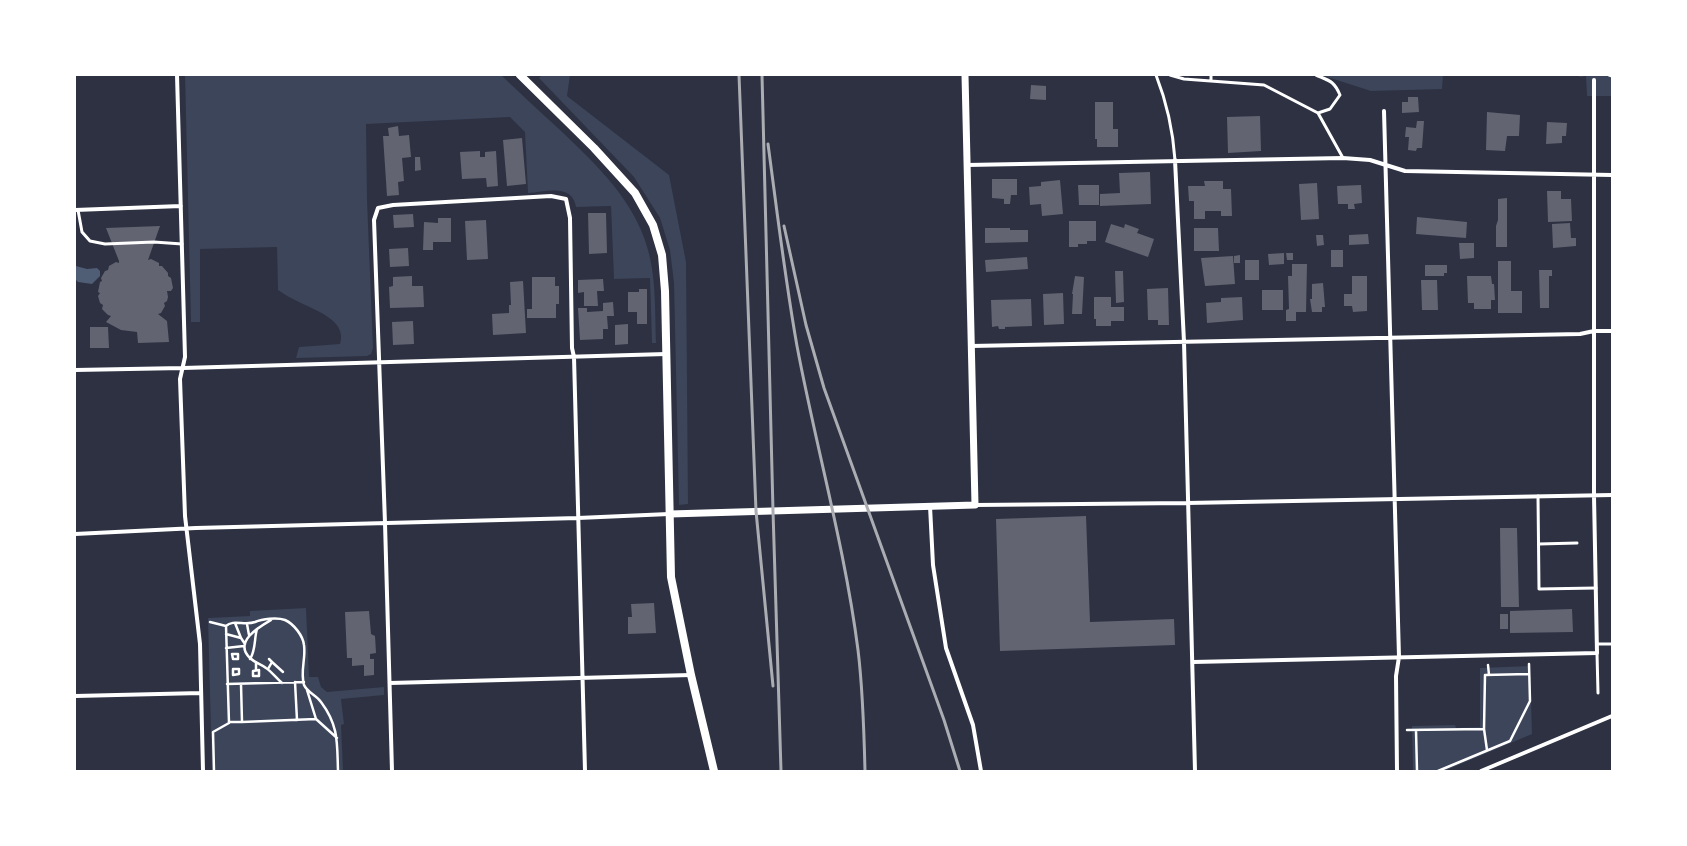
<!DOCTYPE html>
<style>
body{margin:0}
#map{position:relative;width:1687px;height:846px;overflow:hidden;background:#2d3142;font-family:Poppins,sans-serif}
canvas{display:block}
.frame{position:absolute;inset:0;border:76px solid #fff;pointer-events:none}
</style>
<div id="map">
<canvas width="1687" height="846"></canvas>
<div class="frame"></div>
</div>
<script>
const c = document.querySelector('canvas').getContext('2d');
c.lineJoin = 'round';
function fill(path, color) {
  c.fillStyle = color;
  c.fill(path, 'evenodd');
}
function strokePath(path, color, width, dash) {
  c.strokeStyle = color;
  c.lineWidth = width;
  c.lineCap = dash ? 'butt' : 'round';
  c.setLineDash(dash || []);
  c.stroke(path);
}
fill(new Path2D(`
 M185,75h316c19,18 38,36 58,54 38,36 80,75 91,129 6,27 5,57 6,85h-4l-2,-65 -36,1 -3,-73 -35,1c-4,-24 -30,-15 -48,-14l-3,-61 -15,-15 -144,7 1,76 6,148 -2,6 -4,2 -71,2 3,-11 41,-3c8,-24 -26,-34 -43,-43 -7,-3 -13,-7 -19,-11l-1,-43 -77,2v73h-9z
 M542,75h28l-3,21 102,79 17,87 2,242 -9,1 -5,-222 -4,-33 -10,-32 -26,-41 -95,-99z
 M1321,75h122l-1,14 -71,2z
 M1578,75h34v21h-25l-1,-20 -6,1z
 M306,608l3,69h9l3,10 6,5 57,-5v8l-43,4 3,25 -3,1 2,46h-131l-4,-153 42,-2v-5z
 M1530,666l2,68 -88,37h-31l-1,-45 43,-1 1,3 24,-1v-59z`), '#3c4559');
fill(new Path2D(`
 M76,266l11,3 10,-1 3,3v5l-8,8 -14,-2 -3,-3z`), '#4f5d75');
fill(new Path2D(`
 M1031,85l15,1v14l-16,-1z
 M1408,97h10l1,15 -17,1v-11h6z
 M1095,102h18v27h5v18h-21v-8h-2z
 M1487,112l33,3 -1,21h-12l-2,15 -19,-1z
 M1260,116l1,35 -33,2 -1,-36z
 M1417,121h7l-2,27h-5l-1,3 -8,-1 1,-13h-4l1,-10 10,1z
 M1547,122l20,1 -1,13h-4v7l-16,1z
 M398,126l1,10 10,-1 2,22 -9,1 2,23 -6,1 1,13 -12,1 -4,-60h6l-1,-8z
 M522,138l4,46 -19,2 -4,-46z
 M480,151v6h5v-5l11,-1 2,35 -11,1 -1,-9 -24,1 -2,-27z
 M415,157h5l1,13 -6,1z
 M1150,172l1,32 -51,2v-12l20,-1 -1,-20z
 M992,179h25v16h-6l-1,9h-6v-5l-12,-1z
 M1060,180l3,34 -21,2 -1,-12 -11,1 -1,-18 12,-1v-4z
 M1204,181h19v8h8l1,27h-11v-5h-16v8h-11v-18h-5l-1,-15h17z
 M1317,183l2,36 -18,1 -2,-36z
 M1078,185h21v20h-20z
 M1361,185l1,18 -8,1 1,5h-7v-5h-10l-1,-18z
 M1547,191h14v8h10l1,22 -24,1z
 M1507,198v49h-11v-21l2,-6v-21z
 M588,213h18l1,40 -18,1z
 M413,214l1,13 -20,1 -1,-13z
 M1417,217l50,5 -1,16 -50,-4z
 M438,218h13v24h-18v8h-10l1,-28 14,1z
 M486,220l2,39 -21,1 -2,-39z
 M1069,221h27v20h-9v3h-9v3h-9z
 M1570,223l1,15h5v8l-23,2 -1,-24z
 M1111,224l13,4 1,-4 14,5 -2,4 17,6 -6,18 -43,-15z
 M160,226l-12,34 3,-1 8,4v3h3l6,7v3l3,2 2,10 -2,3h-4l1,6 -1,4 -3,2 1,3 -4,7 -3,1 9,7 2,21 -31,1 -1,-11 -16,-2 -15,-8 5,-6 -3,-1 -6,-6 1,-4 -3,-2 -2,-7 2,-3 -2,-1 2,-10 2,-1 -1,-3 4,-7 3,-1 1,-4 7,-4 3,1v-2l-13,-33z
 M985,228h25v2h18v12l-43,1z
 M1194,228h24l1,23h-25z
 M1368,234l1,10 -20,1v-10z
 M1316,235h7l1,10 -7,1z
 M1459,243h15v15l-14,1z
 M408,248l1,18 -19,1 -1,-18z
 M1331,250h12v17h-12z
 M1284,253v11l-15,1 -1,-11z
 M1286,253h7v7h-6z
 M1240,255v8h-6v-7z
 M1233,256l2,28 -30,2 -4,-28z
 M1027,257l1,12 -42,3 -1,-12z
 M1245,260h14v20h-14z
 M1498,261h13v30h11v22h-24z
 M1292,264h15l-1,48h-10v9h-10v-11l3,-1 -1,-33h4z
 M1425,265h22v8h-3v3h-19z
 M1539,270h13v6h-3v32h-9z
 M1115,271h8l1,31 -8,1z
 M412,276v10h11l1,21 -34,1 -1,-21 4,-1v-9z
 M1075,276l9,1 -2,37h-10l1,-20h-1z
 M1352,276h15v35l-14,1 -1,-6h-8v-12h8z
 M1467,276h24l1,8h2l1,16h-4v9h-17v-6h-6z
 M532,277h23v9h4v18h-3v14h-29v-9h5z
 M603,279l1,12h-7l1,15h-14v-14l-6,1v-13z
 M1421,280h16l1,30h-16z
 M523,281l3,52 -33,2 -1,-21 17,-1v-8h2l-1,-23z
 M1323,283l2,24h-3v5h-10l-2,-13h2v-15z
 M1168,288l1,37h-11v-5h-10l-1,-31z
 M639,289h8v35h-10v-12h-9v-20h11z
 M1262,290h21v20h-21z
 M1063,293l1,31 -20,1 -1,-31z
 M1094,297h17v10h13v14h-13v5h-15v-7h-2z
 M1242,297l1,23 -36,3 -1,-20 15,-1v-4z
 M1031,299l1,27 -27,1v2h-6l-1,-3 -6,1 -1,-27z
 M613,302l1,14h-7l1,13h-5v10l-23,1 -2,-32h9v4l16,-1v-8z
 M413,321l1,23 -21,1 -1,-23z
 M628,324v20l-13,1v-20z
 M90,327h18l1,21h-19z
 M1086,516l4,106 84,-3 1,26 -175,6 -4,-132z
 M1500,528h17l2,79h-18z
 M654,603l2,30 -28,1v-17h4l-1,-13z
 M1572,609l1,23 -63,1v-22z
 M369,611l2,23 4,2 1,17 -6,1v5h4v16l-10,1v-11l-12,1v-8h-5l-2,-46z
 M1500,614h8v15h-8z`), '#626471');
strokePath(new Path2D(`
 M271,620c-12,7 -38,22 -21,38 5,5 11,6 16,10 6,4 10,10 16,15
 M210,622l16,4c7,-7 19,0 29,-4 7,-3 22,-5 30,-2 9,4 18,16 19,25 2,14 -4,26 0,40 3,7 12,10 17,17 18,24 16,41 17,69
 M235,623l6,15 4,6
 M247,624l2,11
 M226,634l15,4
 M226,648l18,-2
 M232,654h6v5h-5z
 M250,659c6,-9 4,-20 7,-30
 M269,659l3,3
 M256,662v8
 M1488,665l1,10
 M233,669h6v5l-6,1z
 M268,669l4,-7 11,10
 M259,670v6h-6v-5z
 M295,682l2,38
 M227,684l77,-2
 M241,684l1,38 74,-3
 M307,690l9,29 21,19
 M229,722h13
 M1407,730l77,-1
 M1416,730l1,41
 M1487,750l-3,-21 1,-54 44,-1
 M214,771l-1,-39 16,-9 -3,-97
 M1438,771l72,-30 20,-40 -1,-37`), '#fff', 2.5);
strokePath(new Path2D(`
 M1156,75c11,28 17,56 19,85
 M1170,75l14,4 80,6 54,28 25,45
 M1316,75c14,6 18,6 24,20l-10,14 -12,4
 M1609,75l3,1
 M1211,81v-6
 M78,210l4,22 8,9 15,3 49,-2 28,2
 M1538,496l1,93 57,-1
 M1539,544l38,-1
 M1597,644h15
 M1597,653l1,40`), '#fff', 3);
strokePath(new Path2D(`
 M177,75l8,282 -5,22 5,137 15,128 3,127
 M1384,111l15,546 -3,19 1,95
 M1175,160l9,182 11,429
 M967,165l376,-7 27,2 35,11 207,4
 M75,210l106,-4
 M971,346l609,-12 14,-3h18
 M75,370l108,-2 483,-14
 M975,505l212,-2 425,-8
 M930,506l3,59 13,83 27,77 8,46
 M75,534l121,-6 382,-10 91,-4
 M1193,662l404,-9 -3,-157v-416
 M390,683l301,-8
 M75,696l126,-3
 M392,771l-7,-248 -11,-303 4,-12 15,-3 158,-9 15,3 4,19 2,130 2,9 11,414
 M1481,771l131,-55`), '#fff', 4);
strokePath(new Path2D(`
 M670,514l305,-9 -10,-430`), '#fff', 7);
strokePath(new Path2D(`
 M520,75l74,73 41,45 18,32 9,30 3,36 6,286 20,98 23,96`), '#fff', 8);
strokePath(new Path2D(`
 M739,75l17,436 17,175
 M762,75l11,436 8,260
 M768,144c9,67 17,135 29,202 19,101 48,202 61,304 5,40 6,80 7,121
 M784,226l22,99 18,63 120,332 16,51`), '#abadb3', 3);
</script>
